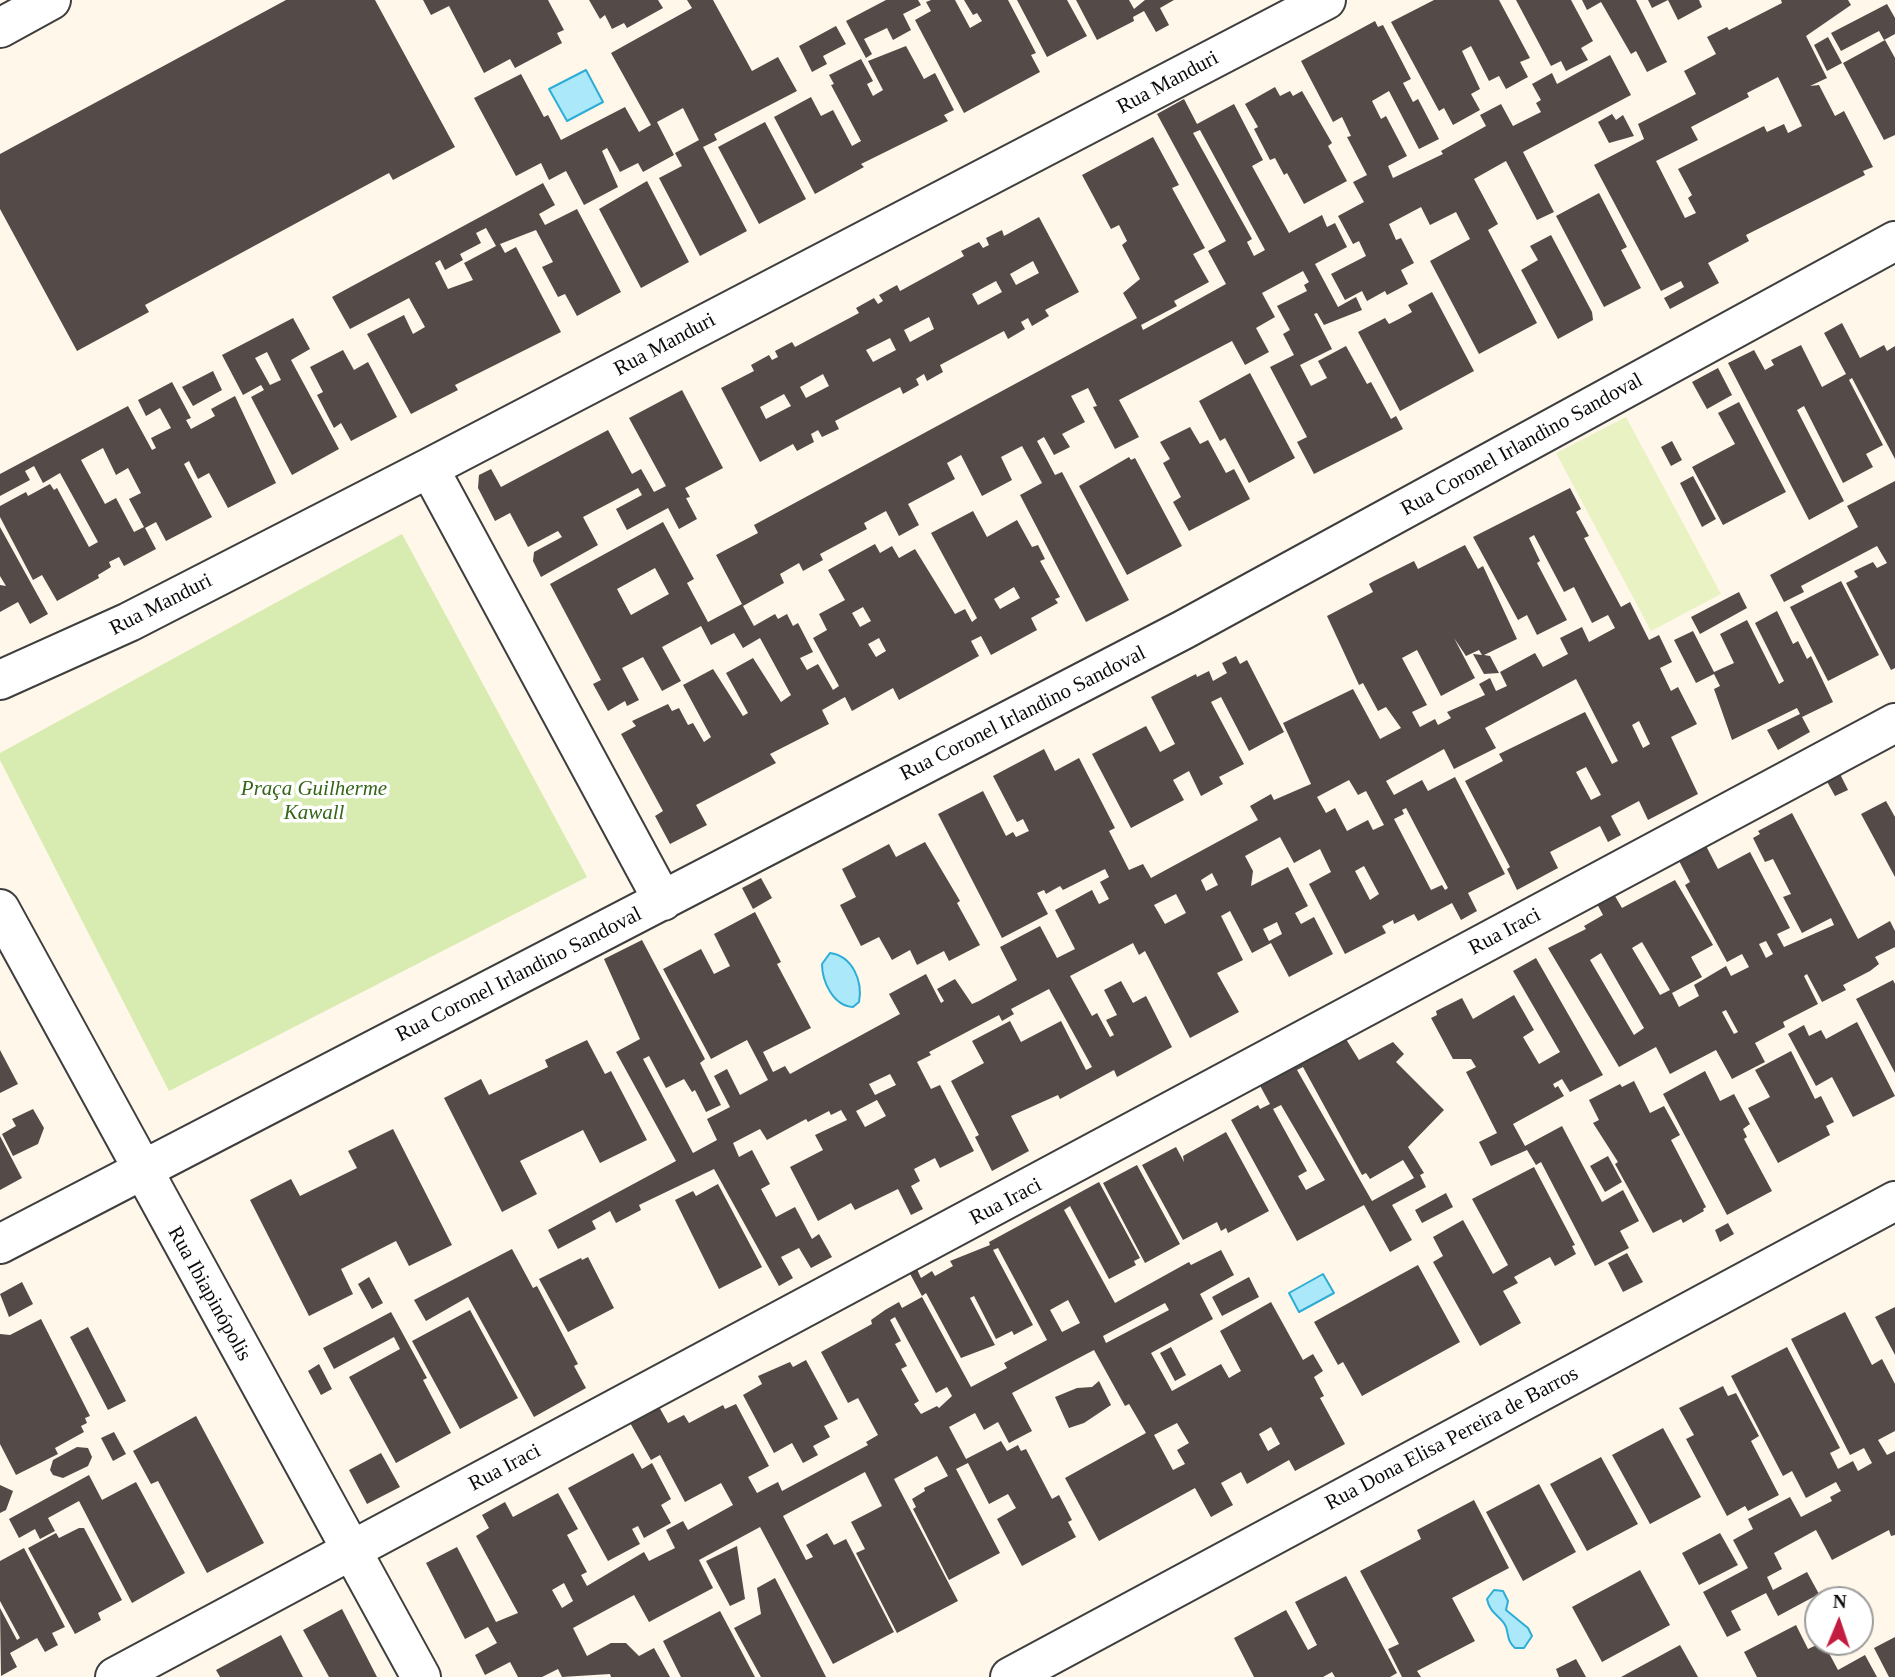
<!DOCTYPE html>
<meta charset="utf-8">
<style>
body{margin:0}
#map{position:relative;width:1895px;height:1677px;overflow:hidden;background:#fff7e9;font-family:"Times New Roman",serif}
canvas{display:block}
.north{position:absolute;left:1804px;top:1586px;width:70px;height:70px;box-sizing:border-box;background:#fff;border:2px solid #9d9d9d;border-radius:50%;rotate:2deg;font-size:19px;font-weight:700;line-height:28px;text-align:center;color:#0b0b0b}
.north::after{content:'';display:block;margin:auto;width:24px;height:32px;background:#c31c3e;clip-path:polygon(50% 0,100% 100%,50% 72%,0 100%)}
</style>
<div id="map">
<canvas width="1895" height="1677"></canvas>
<div class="north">N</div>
</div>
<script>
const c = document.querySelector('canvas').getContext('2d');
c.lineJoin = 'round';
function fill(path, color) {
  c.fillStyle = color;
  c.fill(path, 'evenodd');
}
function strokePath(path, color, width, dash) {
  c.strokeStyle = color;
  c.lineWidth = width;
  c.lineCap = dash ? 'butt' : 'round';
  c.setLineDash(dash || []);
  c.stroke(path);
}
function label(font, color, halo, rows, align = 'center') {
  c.font = font + ' "Times New Roman",serif';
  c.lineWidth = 7;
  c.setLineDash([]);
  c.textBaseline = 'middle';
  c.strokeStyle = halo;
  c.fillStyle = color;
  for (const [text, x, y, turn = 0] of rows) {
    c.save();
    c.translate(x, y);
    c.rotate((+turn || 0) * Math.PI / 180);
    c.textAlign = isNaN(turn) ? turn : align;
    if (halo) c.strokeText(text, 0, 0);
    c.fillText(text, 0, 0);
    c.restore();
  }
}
fill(new Path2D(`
 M402,534l185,343 -418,214 -169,-331v-7z`), '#d8ebb1');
fill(new Path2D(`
 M1626,417l95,177 -70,37 -95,-178z`), '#e9f2c3');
const water = new Path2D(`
 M586,70l17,32 -36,19 -18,-32z
 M830,953c23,3 33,29 29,49l-6,5c-20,-1 -31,-26 -31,-43z
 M1323,1274l11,19 -35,19 -10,-19z
 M1494,1590l9,1 5,10 -2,9 22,18 4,8 -8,12h-9c-8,-7 -6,-12 -9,-21 -4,-11 -16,-12 -19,-28z`);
fill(water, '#abe9fa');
strokePath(water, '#2dadd5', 2);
fill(new Path2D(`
 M286,0h89l80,147 -62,33 -4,-7 -244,132 4,7 -72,39 -77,-142v-55z
 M423,0h125l16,30 -7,3 5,10 -47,25 -5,-9 -26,14 -35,-67 -18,9z
 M589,0h69l5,8 -36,20 -3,-5 -12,6 -7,-14 -5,4z
 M687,0h26l39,71 26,-14 19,34 -83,43 3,6 -14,7 44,84 -47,25 -41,-78 23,-12 -7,-13 24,-13 -16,-32 -26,14 17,33 -31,17 -5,-9 -18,9 -13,-24 -5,3 16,36 -34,18 -18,-34 -17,9 -8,-17 -25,13 -42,-78 47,-24 23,43 4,-2 13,25 64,-33 14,25 12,-7 -40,-72 81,-45z
 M886,0h32l3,5 -18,9 8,16 -18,10 -6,-12 -23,11 8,15 -6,4 -20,-37z
 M931,0h24l15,28 12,-7 -5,-8 -4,2 -9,-15h44l28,53 -5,2 9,17 -76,41 -49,-93 16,-9 -5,-9z
 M1017,0h50l20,36 -40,21z
 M1076,0h53l5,9 11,-9h29l-14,8 9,17 -13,7 -12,-21 -11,6 1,4 -37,19z
 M1434,0h65l31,58 -10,4 8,15 -22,12 -7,-13 -10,5 -18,-35 -9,5 18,38 -9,5 9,16 -27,15 -9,-17 -5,3 -48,-89z
 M1516,0h55l22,41 -12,7 7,12 -22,11 -5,-10 -10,5z
 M1582,0h54l31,62 -20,10 -11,-21 -5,3 -30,-52 -14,8z
 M1648,0h20l-16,8z
 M1668,0h31l3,7 -24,13z
 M1781,0h67l3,5 -45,31 21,42 -17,8 9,-1 16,31 9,-5 29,56 -10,4 2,4 -119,60 3,6 -41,22 11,20 -49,26 -6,-11 20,-11 -3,-6 -20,10 -67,-126 50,-26 -6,-15 58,-30 -12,-23 32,-17 -9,-17 20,-10 2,3 53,-27zM1778,77l24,49 -14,7 -4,-9 -17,8 -3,-6 -86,43 14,26 -4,3 8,15 -11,5 -29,-57 42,-21 -7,-13 58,-30 -2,-4z
 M1887,4l8,14v16l-11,6 -5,-9 -38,20 -10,-18z
 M1375,21l3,6 5,-2 28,54 -8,4 10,19 5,-3 21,40 -20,10 -30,-58 -17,10 9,18 5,-3 21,40 -19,10 5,12 50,-24 -2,-3 45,-25 -6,-11 21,-11 12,22 28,-14 -5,-9 5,-3 -9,-16 20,-11 5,11 53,-29 21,40 -108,57 31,60 -17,8 -31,-59 -32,18 24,45 -10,6 49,93 -58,31 -49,-93 40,-22 -14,-27 -26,13 -9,-18 -32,17 7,16 5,-2 13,25 -13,7 7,14 -21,11 -2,-4 -18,10 -5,-10 -17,9 -14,-26 35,-18 -7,-15 -6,3 -15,-28 26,-14 -11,-20 14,-7 -20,-38 4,-1 -9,-19 -9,5 -32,-61z
 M836,26l10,18 -23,12 4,8 -15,8 -13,-26z
 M1828,37l14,26 -15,8 -13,-26z
 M1885,40l10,18v77l-11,5 -41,-77z
 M906,46l18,33 11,-6 19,37 -10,5 4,6 -87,43 3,3 -49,27 -41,-77 37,-20 10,19 12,-6 19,36 9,-5 -30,-56 3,-1 -5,-9 32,-16 12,22 -6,3 6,12 10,-6 -15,-29z
 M1275,87l5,9 10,-5 3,5 9,-5 30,52 -4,3 19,35 -43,23 -17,-31 -3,2 -9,-17 -5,2 -16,-31 4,-2 -13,-23z
 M1184,99l13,25 37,-20 29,56 -11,6 37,67 33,-18 5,12 8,-4 12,24 -32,17 23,43 18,-10 6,13 -38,15 -7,-12 -3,1 18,35 -32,16 11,21 16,-8 -9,-17 28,-15 21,38 4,-2 20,37 5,-3 7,13 -89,45 -17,-32 10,-5 -37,-70 24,-12 -11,-21 7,-4 -13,-24 30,-15 -3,-6 5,-3 -6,-11 -41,22 13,24 -19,11 13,24 -24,13 -13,-24 -113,59 20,37 -24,12 -22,-42 4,-1 -9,-18 -17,8 14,26 -23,12 8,13 -16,8 -10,-18 -7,4 18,34 7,-3 67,128 -43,22 -66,-127 22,-12 -20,-37 -21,11 11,23 -30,16 -21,-41 -14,8 8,16 -47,25 11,21 -20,11 -13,-25 -22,12 3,6 -47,25 3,6 -20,11 -4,-8 -19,11 4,9 -41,23 11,20 21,-12 3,5 9,-5 6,12 5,-3 15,29 -13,6 7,12 11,-6 15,26 6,-4 -26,-48 14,-8 -8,-16 26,-14 -17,-30 47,-26 5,9 12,-7 7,12 16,-9 40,65 10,-5 7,13 5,-4 -46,-85 42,-22 14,26 30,-17 15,27 6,-2 7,14 -5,2 20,36 -5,2 3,4 -27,15 6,12 -46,25 -10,-19 -10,5 8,15 -80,44 -6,-12 -41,23 -7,-14 -23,13 7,14 -59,30 6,9 -80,42 11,20 -37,19 -15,-28 8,-5 -42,-77 15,-8 -4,-5 36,-17 4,7 7,-3 9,17 5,-2 11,19 7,-5 -28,-52 30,-16 30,47 5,-3 -22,-40 27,-15 28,44 10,-7 -31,-57 -17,10 -9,-15 -23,12 -10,-19 -39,21 19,34 -19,10 -19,-34 -21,11 17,32 -12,6 -2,-5 -17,10 -15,-27 8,-4 -51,-96 113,-62 31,57 -7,4 21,39 34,-18 -26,-49 42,-22 -4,-8 383,-207 -14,-25 17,-14 -18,-34 5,-4 -8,-16 -8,4 -29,-54 71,-38 26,48 -7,3 33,60 -12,6 16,28 -35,19 3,5 -36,19 2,5 83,-46 -18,-33 18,-10 -69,-127zM1200,130l65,120 -11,6 -7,-14 5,-3 -59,-106zM655,568l14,26 -38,21 -14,-26zM1014,587l6,11 -20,11 -6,-10zM863,607l8,14 -11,6 -8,-14zM879,638l7,13 -10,6 -8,-13z
 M1612,114l4,6 7,-5 11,21 -25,7 -11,-21z
 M765,122l41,77 -47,25 -41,-77z
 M647,181l42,81 -48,26 -42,-79z
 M543,183l12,22 -16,9 6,11 32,-16 44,83 -44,24 -12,-22 -7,3 -16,-30 11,-5 -17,-32 -36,14 5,9 11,-6 45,85 -106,53 3,5 -47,24 -44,-80 37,-19 9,19 12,-7 -16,-29 -59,31 -18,-32zM486,228l10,18 -32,17 9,17 -25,9 -13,-26 5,-3 5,10 18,-10 -3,-6 21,-11 -5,-10z
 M1599,193l28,54 -6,3 20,38 -37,19 -48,-91z
 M1039,217l40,75 -34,18 4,6 -17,10 -4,-8 -7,4 4,7 -17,10 -4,-8 -64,34 3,7 -16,9 -3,-7 -8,5 3,6 -16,9 -3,-7 -65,34 4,8 -17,8 -4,-7 -7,4 3,8 -17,9 -4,-7 -33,18 -39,-74 33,-17 -3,-6 18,-10 3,5 6,-3 -3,-6 17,-9 3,5 64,-34 -3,-5 18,-10 4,6 5,-3 -4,-6 18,-10 3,6 64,-35 -3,-5 18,-9 4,6 6,-3 -3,-7 16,-8 2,6zM1033,261l6,12 -23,12 -6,-11zM996,281l6,11 -24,13 -6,-11zM929,317l5,12 -24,13 -6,-12zM890,338l6,12 -23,12 -7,-12zM823,374l6,12 -23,12 -6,-11zM784,394l7,12 -25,13 -6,-12z
 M1551,235l41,77 1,8 -35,19 -37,-69 17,-10 -8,-14z
 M1432,292l42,79 -74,40 -42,-79 27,-14 4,6 10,-5 13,-7 -4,-7z
 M293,318l17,31 -19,11 48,89 -47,26 -41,-78 13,-7 -3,-5 -18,10 -21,-40zM267,352l14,28 -11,5 -15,-27z
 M1842,323l18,35 24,-13 3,6 8,-5v113l-43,-81 -3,2 34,65 -17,9 7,13 -30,16 -39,-77 -7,4 47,91 -35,19 -81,-157 26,-13 11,20 9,-5 -3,-5 30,-15 21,42 24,-13 -22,-41z
 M343,350l11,20 14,-8 29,55 -46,24 -10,-18 -7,5 -17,-33 6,-3 -13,-25z
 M1718,368l14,27 -25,14 -15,-27z
 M213,371l9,19 -29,16 -11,-19z
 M1250,373l45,85 -46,25 -24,-45 -5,3 -21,-40z
 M172,382l19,36 -5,2 5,9 24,-13 -4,-7 24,-13 41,87 -48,25 -19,-35 -11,6 -9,-18 -5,3 28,53 -46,24 -10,-19 -11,6 11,21 -32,17 -5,-9 -10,5 2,5 -13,8 1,3 -42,23 -15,-26 -9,5 -33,-63v-11l26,-14 2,4 22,-12 4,6 3,-2 32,59 9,-5 -38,-69 -17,10 -9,-17 -9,5 5,9 -30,16v-22l128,-68 24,44 4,-2 -5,-10 20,-10 -11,-20 -14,8 -8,-16zM103,448l13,27 12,-7 13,25 -12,6 15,28 -10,5 -18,-34 -11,6 -24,-44z
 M682,390l41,78 -38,20 5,9 -4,1 11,21 -18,10 -11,-21 -41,22 -11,-21 26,-14 -4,-7 -55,29 15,28 -57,32 -8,-16 1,-9 28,-15 -4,-6 -30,16 -18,-34 -15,8 -17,-33 1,-13 12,-6 10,18 107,-57 24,44 9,-5 13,23 12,-6 -37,-68z
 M1739,402l47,90 -63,33 -31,-58 43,-23 -17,-31z
 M1190,427l10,17 8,-4 18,33 8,-4 16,30 -61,32 -16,-29 8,-5 -18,-34 7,-4 -10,-17z
 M1672,441l10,19 -11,6 -10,-19z
 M1129,457l2,3 4,-2 47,88 -55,29 -48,-89z
 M1693,476l23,43 -14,8 -22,-44z
 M1895,481v187l-4,2 -45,-87 12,-6 -4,-6 19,-9 4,6 10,-5 -10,-17 -76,40 3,6 -20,10 -14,-27 88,-48 -11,-21z
 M1570,488l11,21 -5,3 13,24 -5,2 37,69 9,-5 19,38 10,-5 13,27 -12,6 11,23 7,-4 19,37 -26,13 27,57 -50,26 -9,-19 -28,15 10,19 -13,7 -8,-16 -50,26 8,16 -41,22 -10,-21 3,-2 -45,-86 38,-20 -4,-7 86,-42 27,52 6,-3 -42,-82 -91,49 11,20 -42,21 -10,-20 -58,32 8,14 28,-15 6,11 27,-14 50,97 -37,19 9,18 -16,9 -9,-17 -34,18 -4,-7 -20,10 -1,-4 -11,6 4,7 -41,21 -36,-70 22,-12 -11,-23 -26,14 -14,-26 -35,19 8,15 -2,15 37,-19 20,39 -13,7 6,11 13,-7 19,37 -44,23 -18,-34 -19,10 -22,-42 -9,5 22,44 -26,13 22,39 -49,26 -45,-87 -6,4 -6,-12 -63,33 22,40 5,-3 13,24 4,-2 -8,-15 11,-5 -13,-25 17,-9 12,22 13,-7 26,51 -55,30 -3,-7 -54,29 -2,-4 -47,21 18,35 -37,20 -17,-34 4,-2 -28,-54 33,-18 -12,-22 38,-20 11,21 40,-21 25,49 6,-3 -43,-78 -38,20 3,5 -12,7 -3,-6 -70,37 2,3 -14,7 14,27 9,-4 34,66 -34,17 -5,-10 -21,11 6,12 -9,5 12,23 -12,6 -13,-26 -43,21 -4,-7 -33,18 -28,-54 33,-17 -8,-15 32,-15 -6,-10 -10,5 -2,-4 -21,11 -2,-3 -39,21 -7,-11 -27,14 6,14 13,-7 18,34 -9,5 15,28 19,-10 17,32 7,-5 13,23 -21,11 -12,-20 -18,9 12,21 -14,8 -65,-117 -75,36 2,5 -25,13 -6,-12 -18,10 4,8 -38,20 -10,-19 128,-69 -60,-109 24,-13 -36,-80 38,-19 63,119 -5,4 21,42 -15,7 -11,-22 -3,2 -8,-13 -18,9 -17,-32 -6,3 50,94 24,-13 -10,-21 23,-12 -16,-31 13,-7 13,26 28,-15 -21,-40 -36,19 -48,-90 38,-20 13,25 16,-8 -16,-32 41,-22 26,50 -4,2 34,64 -48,24 10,20 12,-6 5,8 110,-60 -11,-20 37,-20 15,29 3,-2 -7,-12 18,-10 17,25 7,-3 38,-21 -17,-33 40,-21 17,32 18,-9 -20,-39 37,-20 7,14 10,-5 -9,-17 9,-5 -4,-8 -42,21 -3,-4 -14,8 -2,-4 -7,3 11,21 -46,24 -64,-124 45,-23 23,45 7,-4 3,5 13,-6 -6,-12 -6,3 -24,-46 51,-27 11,22 24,-13 36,70 -6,3 20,39 14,-6 8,14 107,-58 -8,-14 21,-12 3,6 37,-16 -28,-61 70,-34 27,50 21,-11 -15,-21 -8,4 -15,-28 -4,2 -32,-69 46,-24 -4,-8 3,-2 42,-21 4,8 47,-24 13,24 5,-3 34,73 -33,16 6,1 9,17 -15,1 -11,-20 9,1 -3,-5 -13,6 -12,-18 21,40 -34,18 -24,-46 -15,8 25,47 -15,7 8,15 15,-8 3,6 13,-7 -4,-6 38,-17 -6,-11 11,-6 6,13 11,-5 -7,-14 35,-19 8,14 25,-13 -8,-16 22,-11 7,15 26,-14 -7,-13 -16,8 -18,-36 -10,5 -30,-57 -5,3 11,23 -3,2 30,57 -30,15 -10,-20 -9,5 -45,-83zM1639,721l11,23 -7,4 -11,-23zM1586,767l15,28 -10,5 -15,-28zM1349,780l9,15 8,-4 18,34 -11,5 -5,-10 -21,11 -12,-23 -9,5 -9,-16zM1406,808l42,80 -3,2 -3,-5 -11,5 -37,-71 10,-5 -2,-4zM1364,866l15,28 -9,6 -15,-29zM1212,873l6,12 -12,6 -5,-11zM1176,894l10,19 -21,11 -11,-19zM1277,922l5,12 -13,7 -6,-12zM890,1074l6,11 -21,10 -6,-11zM877,1100l9,16 -21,11 -9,-16z
 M0,527l48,87 -18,10 -12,-22 -18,10v-27l6,1 -6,-10z
 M1841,581l38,74 -51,26 -38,-74z
 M1739,592l8,16 -47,26 -9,-17z
 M1777,611l16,33 5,-3 9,18 4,-3 22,46 -31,15 8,15 -32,18 -11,-20 33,-16 -3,-6 -65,32 -18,-51 6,-3 -6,-12 -18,9 -22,-43 19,-9 21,41 20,-9 -14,-29 27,-14 32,64 5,-3 -29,-58z
 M1236,656l4,8 7,-4 37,72 -35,19 -28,-54 -10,5 33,62 -25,13 4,7 -22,12 -12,-25 -16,9 11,20 -53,28 -39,-74 54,-28 14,26 15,-8 -24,-47 45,-23 1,3 12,-6 4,10 14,-8 -5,-10z
 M1839,772l9,18 -13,6 -10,-18z
 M1886,801l9,16v60l-34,-63z
 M1792,813l66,126 32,-18 5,10v16l-20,10 4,7 -9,7 -27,14 3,5 -24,12 -15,-28 -3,2 14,28 -35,18 2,5 -30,16 10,19 -33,17 -16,-29 -46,24 -14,-27 -37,20 -71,-119 38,-19 -2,-3 19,-11 -8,-15 17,-9 10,17 53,-28 38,65 -22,12 11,20 -30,16 7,14 20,-11 -5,-11 32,-19 5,10 18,-9 -7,-13 -15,8 -42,-77 5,-3 -13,-25 27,-15 14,27 32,-17 40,76 -13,6 7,13 50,-22 -3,-7 -29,15 -19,-36 8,-3 -18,-35 -8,3 -12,-24 7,-4 -2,-3zM1766,941l7,13 -7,4 -7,-14zM1642,942l28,48 -10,5 -28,-47zM1601,953l43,75 -10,7 -44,-75zM1726,1010l12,22 -4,2 -12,-22z
 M925,842l35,59 -3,2 23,42 -31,16 -5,-10 -27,14 -7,-15 -18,10 -13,-23 -18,9 -21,-41 16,-8 -14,-28 47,-25 7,13z
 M761,878l11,20 -19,11 -11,-21z
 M1536,958l67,117 -33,17 -8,-13 -9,5 2,4 3,-2 6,10 -51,28 12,22 37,-20 40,76 21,-12 16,31 -19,10 9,17 -34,18 -54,-104 -5,3 -9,-15 -36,16 -12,-24 18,-9 -31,-61 10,-5 -5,-8h-18l-22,-41 6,-3 -1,-4 26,-13 11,21 41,-24 20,35 -11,7 16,27 21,-12 -47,-81z
 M1893,980l2,4v89l-39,-74z
 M1857,1022l38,74 -42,21 -21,-40 -16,9 -28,-52 16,-9 5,11 12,-6 5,9z
 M1344,1036l15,24 34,-18 11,12 -8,8 48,48 -36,37 16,26 -4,2 6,12 -34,18 20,35 -22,12 -26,-47 -67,36 -66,-121 27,-15 2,4 10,-5 -12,-22zM1303,1067l59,108 4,-2 4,6 33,-19 11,18 -42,23 -75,-131zM1281,1105l44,75 -19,10 -8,-14 9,-5 -34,-62z
 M587,1040l18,34 6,-3 36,69 -47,23 -17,-33 -63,31 17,33 -35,18 -58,-114 37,-19 8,16 59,-28 -3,-7z
 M0,1050l18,34 -18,9z
 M1791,1051l24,48 6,-3 13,26 -8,4 4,9 -52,28 -30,-55 22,-11 -15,-27z
 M1705,1071l15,30 14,-7 16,30 -7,5 4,8 -3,2 28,52 -45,24 -64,-121z
 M1634,1081l16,32 14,-7 16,29 -9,5 35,67 -3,2 1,2 -21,12 -2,-4 -28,14 -38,-69 3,-2 -25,-39 6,-3 -10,-20 31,-16 2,3z
 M33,1109l11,19 -6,16 -25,12 -11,-22 14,-8 -4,-7z
 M393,1129l59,116 -43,21 -13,-25 -55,28 12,25 -44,22 -59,-116 41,-21 9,17 57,-28 -9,-17z
 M1226,1132l43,79 -41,22 -2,-5 -5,3 -4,-9 -34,18 -41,-75 34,-18 8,15 -1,-6z
 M0,1136l22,42 -22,12z
 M1608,1156l14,26 -17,10 -15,-26z
 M1137,1165l43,79 -35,19 -42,-80z
 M1534,1167l41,78 -3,1 4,8 -21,12 -5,-9 -36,20 4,6 -15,8 18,32 -41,23 -47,-84 10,-6 -10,-19 30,-17 30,54 15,-9 -36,-66z
 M1099,1182l41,76 -6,3 2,4 -27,14 -39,-73 -6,4 51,93 74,-41 2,3 30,-15 13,25 -34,19 13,25 -62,34 21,38 49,-27 8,14 12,-7 -21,-40 51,-29 32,58 10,-6 10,17 -9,6 10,19 -4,2 25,46 -50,27 -6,-11 -42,24 -6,-12 -20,11 12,22 -22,12 -16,-29 -96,53 -34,-63 81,-45 -17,-29 -4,2 -31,-56 -82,43 20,38 -23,12 -11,-21 -14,8 -9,-17 -26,14 17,32 35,-18 6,10 11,-6 3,6 5,-2 26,50 7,-4 13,25 -4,2 8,15 -54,29 -25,-47 19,-11 -8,-14 -19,10 -21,-41 -12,6 44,84 -51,27 -36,-71 3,-2 -4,-8 13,-8 -1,-3 24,-12 -11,-20 -43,23 64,122 -61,32 -41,-80 9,-4 -14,-27 31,-16 -17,-34 -82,44 23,44 7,-3 -7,-12 21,-12 7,12 12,-6 48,93 -61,32 -73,-137 -61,33 14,28 -64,34 -15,-27 -61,33 14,28 24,-13h15l13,13 15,-8 16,29h-59l-1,-3 -48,3 -4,-8 -16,8h-24l-8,-15 -25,13 -10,-20 22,-12 -9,-16 -23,12 -39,-76 31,-16 39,75 22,-9 -42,-77 13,-8 -7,-13 23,-13 8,15 45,-24 20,36 -11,6 20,37 -6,3 6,11 57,-34 5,9 26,-13 -9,-18 17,-9 5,9 45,-25 -12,-22 -36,19 -25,-47 -9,5 -22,-39 29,-16 10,18 16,-8 5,8 34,-18 2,4 11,-5 33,62 -21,11 9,16 21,-11 4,9 86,-46 -2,-3 12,-7 -20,-37 -10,5 -27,-51 51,-28 -1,-4 14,-10 14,-8 3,6 20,-11 49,90 36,-19 -3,-5 43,-23 -49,-92 -5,2 40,75 -19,10 -2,-4 -16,8 -22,-43 -4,2 25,47 -34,13 -35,-65 -4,3 -14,-26 8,-3 5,11 11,-7 3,5 18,-10 -3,-5 40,-16 -1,-3zM1068,1300l12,23 -18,9 -12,-22zM1165,1303l4,7 -63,33 -3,-7zM895,1317l41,76 11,-6 5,9 -13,12 -2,-2 -16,8 -7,-10 5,-3 -18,-32 6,-3 -12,-22 6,-3 -11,-21zM1177,1423l12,20 -12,7 8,14 -12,6 -19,-35zM1271,1427l9,17 -12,7 -9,-17zM564,1583l9,18 -11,7 -10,-18z
 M718,1184l44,83 -43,22 -44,-89 18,-9 3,5z
 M1446,1193l7,14 -31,16 -7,-13z
 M1728,1223l6,11 -14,8 -5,-12z
 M512,1249l21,39 4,-2 41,78 -4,2 12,22 -52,29 -66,-120 -42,24 -12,-21z
 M1627,1253l16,29 -20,10 -15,-29z
 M588,1257l26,51 -46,24 -29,-53 42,-21 1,2z
 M1418,1265l42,77 -98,54 -19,-34 -5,3 -24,-43z
 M369,1277l14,26 -11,6 -14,-25z
 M1249,1277l10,20 -37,19 -10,-19z
 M22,1282l11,22 -24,13 -9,-23z
 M1895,1307v48l-20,-38z
 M470,1310l48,88 -58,31 -48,-88z
 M391,1312l36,66 -4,2 28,53 -55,30 -47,-86 51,-28 -6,-12 -60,32 -11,-21z
 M1845,1312l27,53 10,-6 13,25v47l-17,9 9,15 8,-4v84l-4,1 -2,-6 -57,30 -16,-30 -42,23 8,16 -15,8 6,13 34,-18 12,22 -41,22 -12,-23 -35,18 10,19 -14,7 -24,-45 45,-24 -15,-28 20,-11 -5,-10 42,-22 11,20 31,-16 -2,-4 11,-6 -5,-9 -30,16 -14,-27 -9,5 -52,-100 56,-29 53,101 -10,5 8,16 15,-8 5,10 14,-8 -8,-15 -14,7 -59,-116z
 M41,1319l49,97 -5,2 2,5 -6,3 3,6 -29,16 3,6 -42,21 -16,-31v-110l10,1z
 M88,1327l38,74 -18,9 -38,-73z
 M1171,1347l15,28 -11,6 -15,-28z
 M806,1360l32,59 -14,7 6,11 -17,9 5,9 -15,8 -11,-20 -18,10 -31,-58 19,-11 -4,-8 32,-14 3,5z
 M319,1364l13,25 -11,6 -13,-24z
 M1099,1381l12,24 -27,18 -15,5 -14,-31 22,-9 15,-1z
 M1723,1386l5,10 8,-3 23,43 -8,5 28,54 -31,16 -3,-5 -18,10 -41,-77 8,-4 -15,-27z
 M196,1416l68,127 -57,30 -49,-92 -7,3 -18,-33z
 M1663,1428l38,69 -51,27 -38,-69z
 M114,1432l12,22 -13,7 -12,-23z
 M77,1447l11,1 4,9 -4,9 -25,12 -10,-3 -3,-5 3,-10z
 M381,1453l19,34 -33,17 -18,-34z
 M633,1453l9,16 10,-6 19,36 -10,6 10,18 -27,15 -6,-12 -6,3 8,15 -32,17 -40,-73z
 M1601,1457l37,67 -51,27 -37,-67z
 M89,1475l13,25 34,-18 49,91 -53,30 -53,-102 -31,17 7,13 -15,8 -5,-10 -16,9 -10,-19z
 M1539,1484l37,68 -53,29 -37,-69z
 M0,1485l13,6 -7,19 -6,3z
 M1474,1500l35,68 -57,30 23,43 -58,30 4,6h-19l-14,-28 11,-5 -39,-73 61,-32 -4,-9z
 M79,1528h5l38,72 -24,13 3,7 -26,14 -47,-86 28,-15 3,5z
 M1720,1533l18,32 -39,20 -17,-32z
 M737,1546l8,53 -15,7 -24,-45z
 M24,1548l41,79 -13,6 6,12 -13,7 -8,-14 -27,15 7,14 -16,9 -1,-68 17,32 3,-2 -20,-37v-40z
 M1640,1570l30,55 -68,37 -30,-55z
 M1346,1576l51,97 -7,4h-55l-3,-5 -9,5h-69l-20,-39 52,-28 22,40 9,-5 -22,-43z
 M775,1578l51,99h-65l-27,-49 27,-14 -4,-26z
 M342,1609l35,68h-48l-26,-47z
 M720,1611l35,66h-74l-18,-36z
 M1796,1625l12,24 15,-7 15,28 27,-15 12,22h-120l-13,-25z
 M281,1635l22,42h-83l-4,-7z
 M1895,1637v40h-6l-15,-29z
 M1680,1645l18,32h-77z
 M1576,1659l10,18h-27l-3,-8z`), '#544a47');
const minor = new Path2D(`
 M429,468l234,433
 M0,680l129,-58 300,-154 897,-468
 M0,909l421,768
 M0,1244l1183,-614 712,-389
 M115,1677l1780,-954
 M1010,1677l885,-476`);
const tertiary = new Path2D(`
 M0,28l51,-28`);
strokePath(minor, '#3e3e3e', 42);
strokePath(tertiary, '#3e3e3e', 42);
strokePath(minor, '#fff', 38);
strokePath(tertiary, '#fff', 38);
label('21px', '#0b0b0b', '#fff', [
 ["Rua Manduri",1168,83,-28],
 ["Rua Manduri",665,345,-28],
 ["Rua Coronel Irlandino Sandoval",1522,445,-29],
 ["Rua Manduri",161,605,-27],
 ["Rua Coronel Irlandino Sandoval",1023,714,-27],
 ["Rua Iraci",1505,932,-28],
 ["Rua Coronel Irlandino Sandoval",519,975,-27],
 ["Rua Iraci",1006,1202,-28],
 ["Rua Ibiapinópolis",209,1294,61],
 ["Rua Dona Elisa Pereira de Barros",1452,1439,-28],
 ["Rua Iraci",505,1468,-28]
]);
label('italic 21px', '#356618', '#fff', [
 ["Praça Guilherme",314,789],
 ["Kawall",314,813]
]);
</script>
